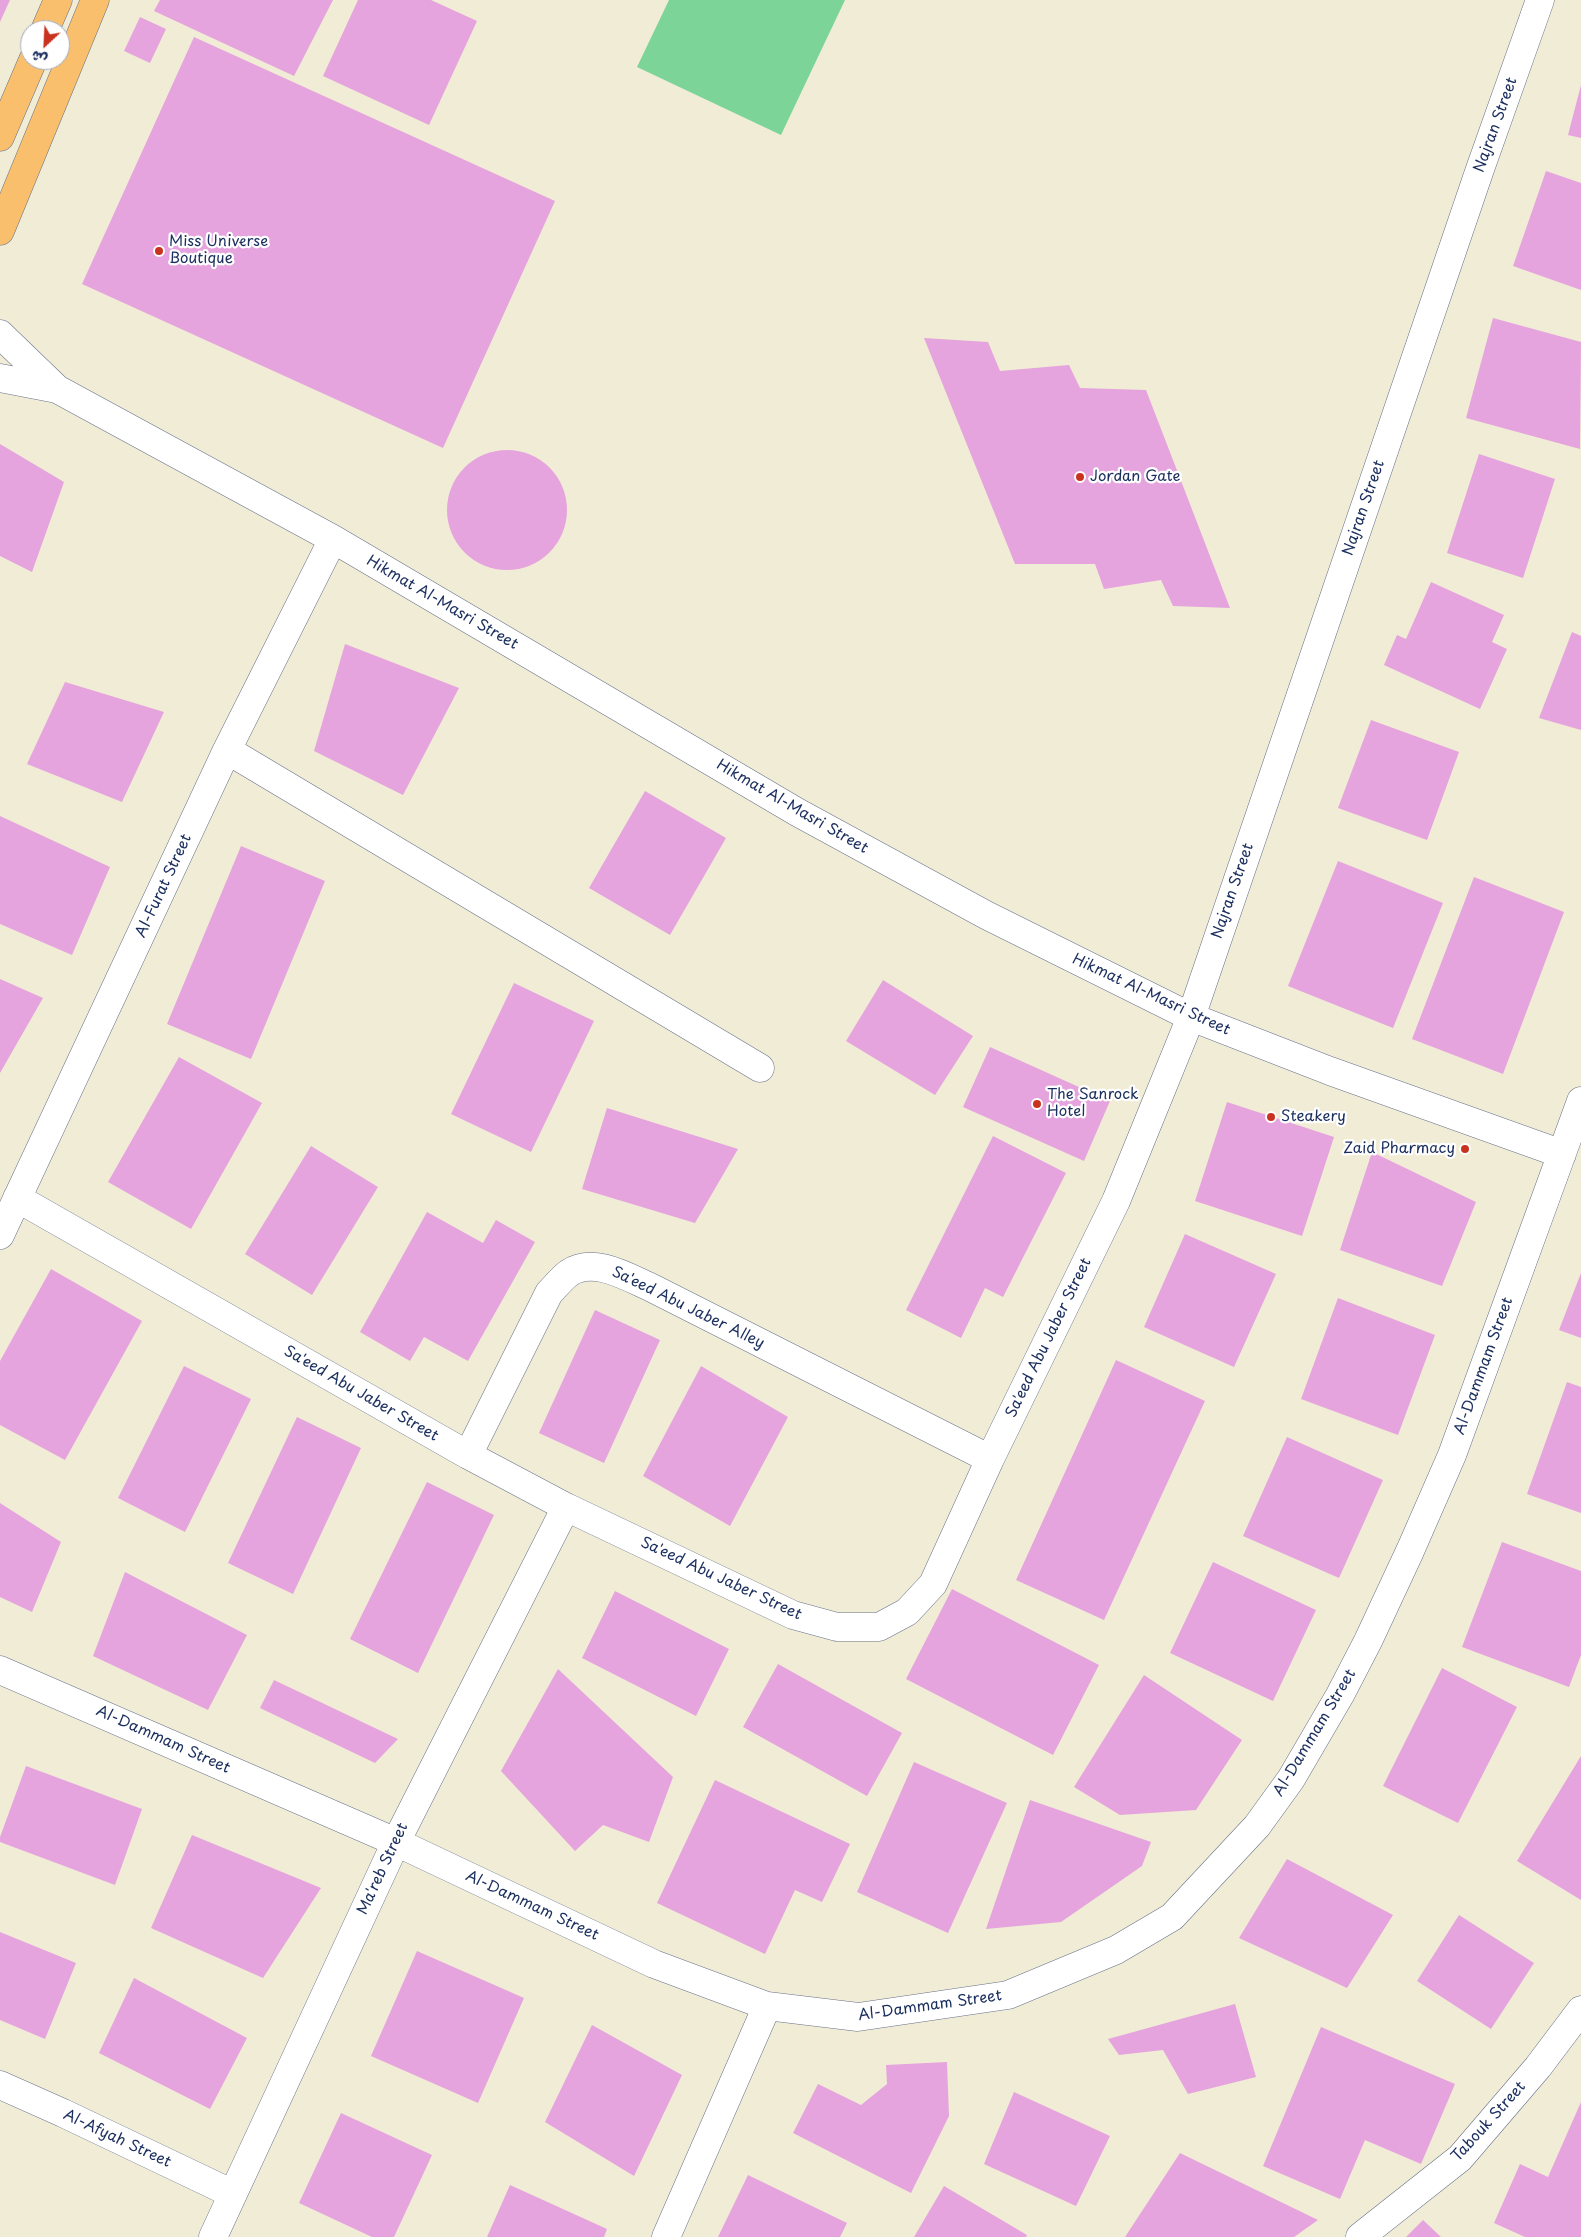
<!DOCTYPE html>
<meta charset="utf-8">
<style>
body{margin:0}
#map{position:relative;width:1581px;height:2237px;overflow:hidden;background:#f1ecd6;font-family:"Playpen Sans","Playpen Sans Arabic",sans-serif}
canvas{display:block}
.north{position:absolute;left:20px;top:20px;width:50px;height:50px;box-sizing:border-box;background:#fff;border:1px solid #a4acbf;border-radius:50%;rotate:205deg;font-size:14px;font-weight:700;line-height:20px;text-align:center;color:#1b2f5e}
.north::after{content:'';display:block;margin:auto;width:18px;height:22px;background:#c8321e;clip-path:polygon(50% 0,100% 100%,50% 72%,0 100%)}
</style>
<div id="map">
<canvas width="1581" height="2237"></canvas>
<div class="north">ش</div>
</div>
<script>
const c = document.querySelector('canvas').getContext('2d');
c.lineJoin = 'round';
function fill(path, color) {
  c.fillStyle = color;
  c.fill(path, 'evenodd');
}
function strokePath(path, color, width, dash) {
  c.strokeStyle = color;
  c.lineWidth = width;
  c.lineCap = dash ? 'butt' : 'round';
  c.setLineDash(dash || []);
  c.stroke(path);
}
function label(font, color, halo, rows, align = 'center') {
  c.font = font + ' "Playpen Sans",sans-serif';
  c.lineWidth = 4.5;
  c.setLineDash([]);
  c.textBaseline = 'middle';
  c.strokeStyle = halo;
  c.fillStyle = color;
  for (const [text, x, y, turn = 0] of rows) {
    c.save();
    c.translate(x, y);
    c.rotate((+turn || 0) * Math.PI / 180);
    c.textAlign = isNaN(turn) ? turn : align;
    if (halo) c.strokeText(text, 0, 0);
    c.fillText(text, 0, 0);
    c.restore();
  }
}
fill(new Path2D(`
 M669,0h176l-64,135 -144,-68z`), '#7cd499');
fill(new Path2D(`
 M0,0h10l-10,22z
 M160,0h173l-39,76 -140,-65z
 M358,0h73l46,21 -48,104 -106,-49z
 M140,17l26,12 -16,34 -26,-12z
 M194,37l361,164 -112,247 -361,-164z
 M1581,85v53l-13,-3z
 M1546,171l35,12v107l-68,-24z
 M1493,318l88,24 -1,107 -114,-31z
 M924,338l64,4 12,29 69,-6 11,23 66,2 84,218 -57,-2 -12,-26 -57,9 -9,-25h-80z
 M0,444l64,38 -32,90 -32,-16z
 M447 510a60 60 0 1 1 120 0a60 60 0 1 1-120 0Z
 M1479,454l76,25 -32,99 -76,-25z
 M1431,582l73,33 -12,27 15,7 -27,60 -96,-44 13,-30 9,4z
 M1572,632l9,4v94l-42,-12z
 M345,644l114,44 -56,107 -89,-44z
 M65,682l99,30 -42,90 -95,-38z
 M1371,720l88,32 -32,88 -89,-32z
 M645,791l81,47 -56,97 -81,-47z
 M0,816l110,51 -38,88 -72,-31z
 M241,846l84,35 -74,178 -84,-35z
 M1338,861l105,42 -50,125 -105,-42z
 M1474,877l90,35 -61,162 -91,-35z
 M0,979l43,19 -43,75z
 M883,980l90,56 -38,59 -89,-54z
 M514,983l80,38 -63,131 -80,-38z
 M990,1047l120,54 -26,60 -121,-54z
 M179,1057l83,46 -71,126 -83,-47z
 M1227,1102l107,35 -32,99 -107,-35z
 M607,1108l131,41 -43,74 -113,-34z
 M993,1136l73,37 -63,124 -18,-9 -24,50 -55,-28z
 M311,1146l67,41 -66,108 -67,-41z
 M1372,1152l104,50 -34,84 -102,-36z
 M427,1212l56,31 13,-23 39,22 -67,119 -44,-24 -14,24 -50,-29z
 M1185,1234l91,40 -42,93 -90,-40z
 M51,1269l91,52 -77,139 -65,-35v-64z
 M1581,1273v65l-22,-8z
 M1338,1298l97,37 -37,100 -97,-36z
 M595,1310l65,30 -56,123 -65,-30z
 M1116,1360l89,41 -101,219 -88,-40z
 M184,1366l67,33 -66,133 -67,-34z
 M701,1366l87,51 -58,109 -87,-50z
 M1567,1382l14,5v126l-54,-19z
 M297,1417l64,31 -68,146 -65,-31z
 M1287,1437l96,43 -44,98 -96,-42z
 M427,1482l67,33 -76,158 -68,-34z
 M0,1503l61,39 -29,70 -32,-15z
 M1502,1542l79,29v84l-12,32 -107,-40z
 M1213,1562l103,48 -43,91 -103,-48z
 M125,1572l122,63 -39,75 -115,-54z
 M952,1589l147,76 -46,90 -147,-76z
 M615,1591l114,58 -33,67 -114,-58z
 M778,1664l124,69 -35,63 -124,-69z
 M1442,1668l75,39 -59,116 -75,-37z
 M558,1669l115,108 -24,65 -46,-17 -28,26 -74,-80z
 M1144,1675l98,65 -46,70 -76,5 -46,-28z
 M274,1680l124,59 -23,24 -115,-55z
 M1581,1756v144l-64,-39z
 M914,1762l93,41 -59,130 -91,-41z
 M26,1766l116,43 -27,76 -115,-43v-5z
 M715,1780l135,64 -28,58 -27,-12 -30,64 -108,-51z
 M1030,1800l121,42 -9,24 -81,56 -75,7z
 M192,1835l129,53 -58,90 -112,-50z
 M1287,1859l106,56 -46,73 -108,-50z
 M1459,1915l75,48 -43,66 -74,-48z
 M0,1932l76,31 -31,76 -45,-19z
 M417,1951l107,47 -46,105 -107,-47z
 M134,1978l113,60 -37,71 -111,-56z
 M1235,2004l21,73 -68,17 -25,-44 -44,5 -11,-16z
 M592,2025l90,50 -48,101 -89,-54z
 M1321,2027l134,57 -34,80 -56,-24 -25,59 -77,-33z
 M947,2062l2,54 -38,77 -118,-60 25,-49 43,21 26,-21 -1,-19z
 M1014,2092l96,44 -34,70 -92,-42z
 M1581,2102v135h-56l-31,-14 26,-59 28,13z
 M341,2113l91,42 -38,82h-22l-73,-34z
 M1180,2153l138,67 -24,17h-169z
 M748,2175l99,48 -7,14h-122z
 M510,2185l97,44 -3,8h-117z
 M944,2186l83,49 -1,2h-112z
 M1423,2220l18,17h-35z`), '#e5a4dd');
const minor = new Path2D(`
 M0,334l57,55 276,150 464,273 189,103 205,102 139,54 232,83
 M0,378l57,11
 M227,750l533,318
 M17,1198l451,257 98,52 227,108 44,12h42l28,-15 26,-28 57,-125 126,-258 75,-184 288,-845 61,-172
 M0,1235l227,-485 106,-211
 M468,1455l81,-162c6,-6 13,-15 20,-20 25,-17 60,5 83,15l338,171
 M0,1670l396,172 258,122 113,42 91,11 150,-22 108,-45 56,-33 85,-91 34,-47 49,-84 28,-54 42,-90 42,-96 129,-354
 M0,2085l63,28 170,81
 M213,2237l183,-395 170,-335
 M666,2237l101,-231
 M1360,2237l100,-79 78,-91 43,-57`);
const major = new Path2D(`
 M45,30l13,-30
 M0,137l33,-77
 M0,231l95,-231`);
strokePath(minor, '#667188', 29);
strokePath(major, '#667188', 29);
strokePath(minor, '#fff', 28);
strokePath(major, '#f9bf6c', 28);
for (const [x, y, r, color] of [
 [159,251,5,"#c8321e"],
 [1080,477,5,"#c8321e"],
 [1037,1104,5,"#c8321e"],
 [1271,1117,5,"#c8321e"],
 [1465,1149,5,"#c8321e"]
]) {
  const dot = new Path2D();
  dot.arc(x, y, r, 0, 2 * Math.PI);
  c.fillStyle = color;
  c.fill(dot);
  strokePath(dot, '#fff', 2);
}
label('15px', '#1b2f5e', '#fff', [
 ["Najran Street",1496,125,-70],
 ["Najran Street",1364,508,-71],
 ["Hikmat Al-Masri Street",442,603,30],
 ["Hikmat Al-Masri Street",792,807,30],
 ["Al-Furat Street",164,886,-65],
 ["Najran Street",1233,891,-71],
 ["Hikmat Al-Masri Street",1151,995,25],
 ["Sa'eed Abu Jaber Alley",688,1308,26],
 ["Sa'eed Abu Jaber Street",1049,1338,-64],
 ["Al-Dammam Street",1484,1366,-70],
 ["Sa'eed Abu Jaber Street",361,1394,30],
 ["Sa'eed Abu Jaber Street",721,1579,25],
 ["Al-Dammam Street",1315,1733,-59],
 ["Al-Dammam Street",163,1740,24],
 ["Ma'reb Street",383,1869,-65],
 ["Al-Dammam Street",532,1906,25],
 ["Al-Dammam Street",930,2006,-8],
 ["Tabouk Street",1489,2122,-48],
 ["Al-Afyah Street",117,2139,25]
]);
label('15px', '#1b2f5e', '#fff', [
 ["Miss Universe",169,242],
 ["Boutique",169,259],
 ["Jordan Gate",1090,477],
 ["The Sanrock",1047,1095],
 ["Hotel",1047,1112],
 ["Steakery",1281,1117],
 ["Zaid Pharmacy",1455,1149,"right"]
], 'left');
</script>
